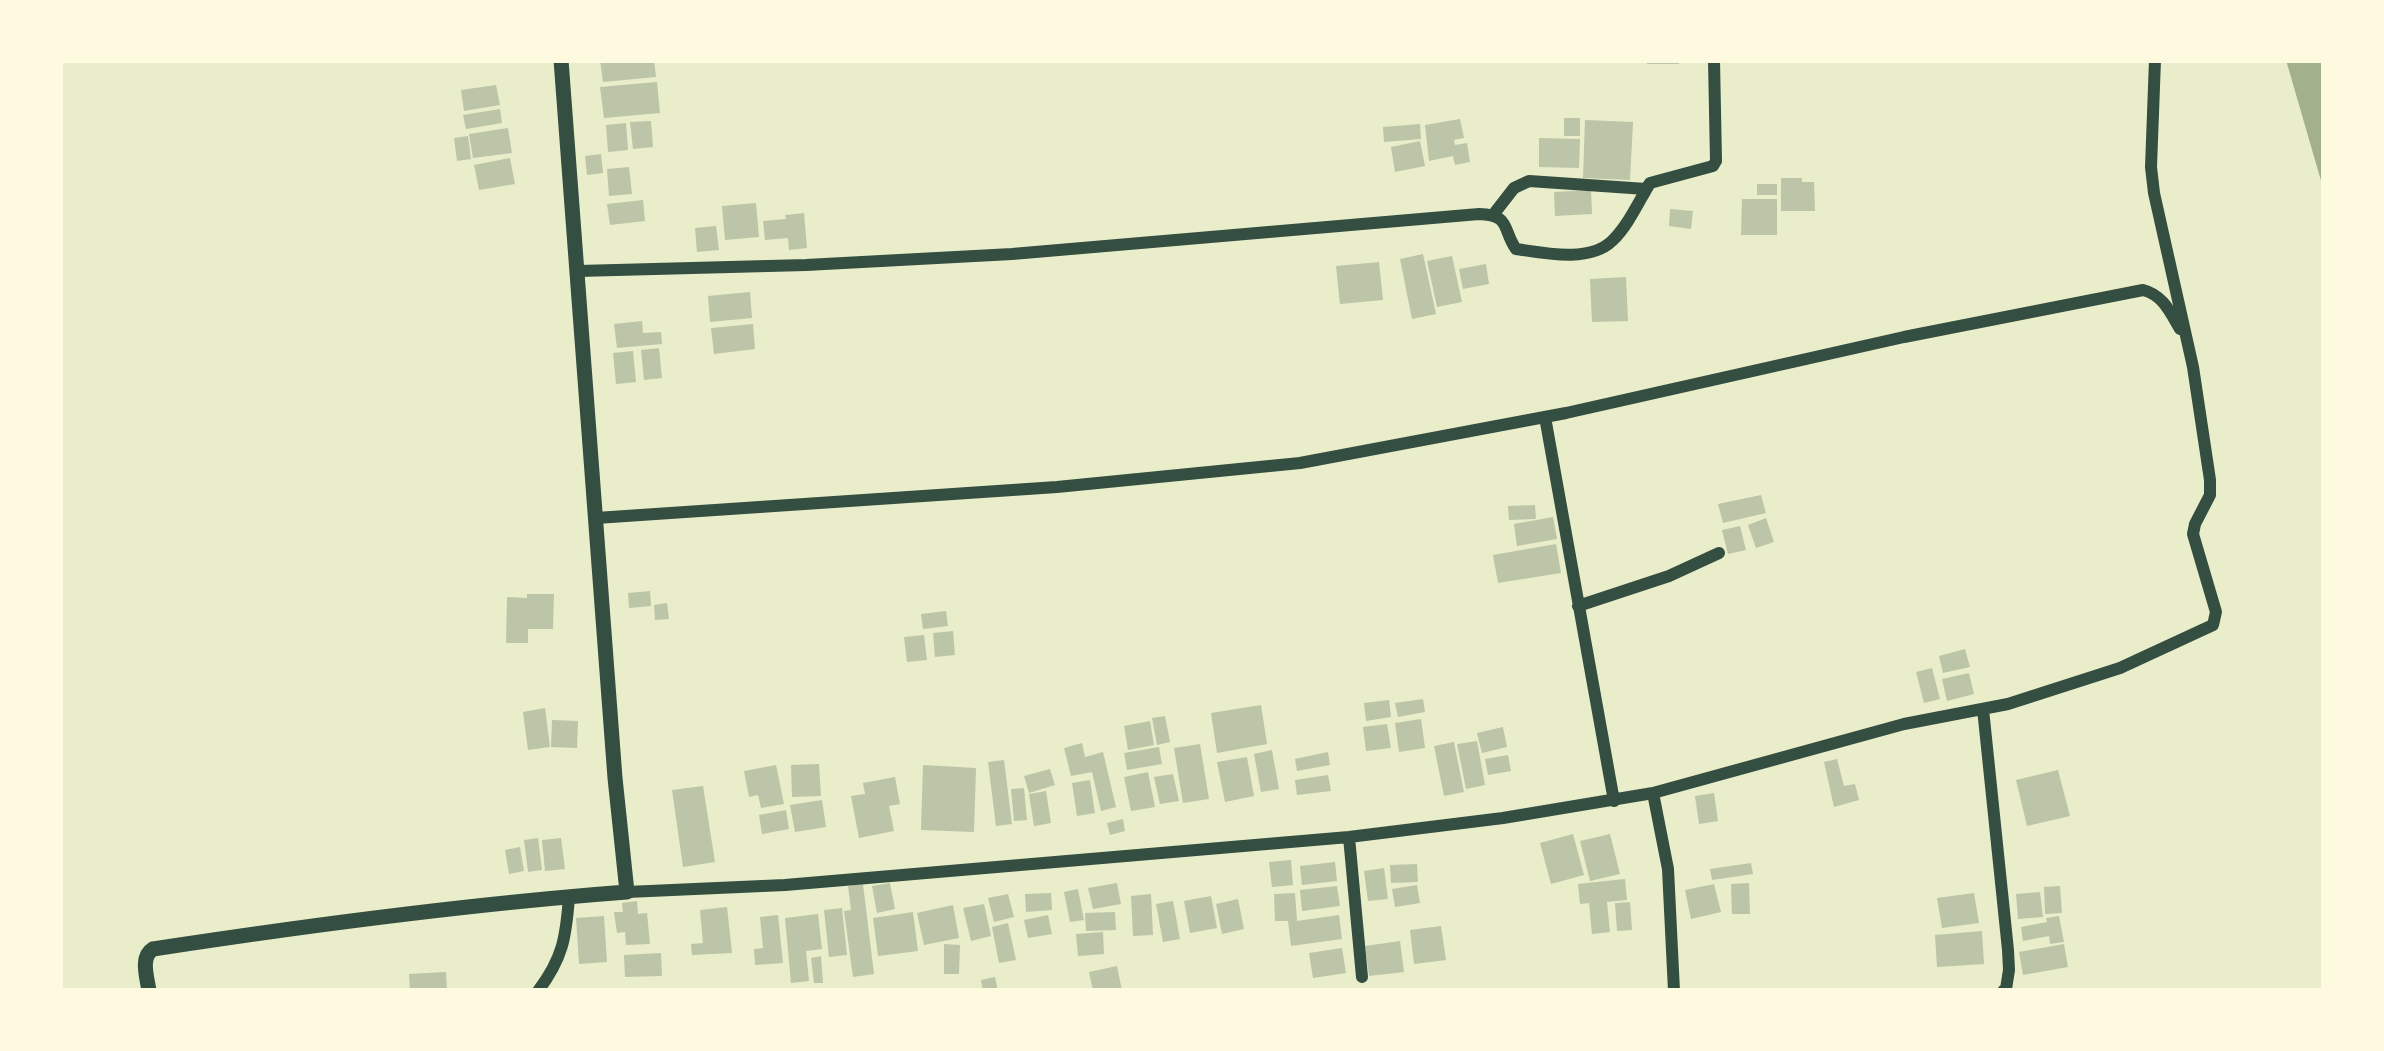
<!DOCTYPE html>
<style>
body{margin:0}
#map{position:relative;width:2384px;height:1051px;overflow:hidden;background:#e9edc9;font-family:Manrope,sans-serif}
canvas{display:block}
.frame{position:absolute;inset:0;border:63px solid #fefae0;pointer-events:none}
</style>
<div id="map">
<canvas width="2384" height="1051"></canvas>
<div class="frame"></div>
</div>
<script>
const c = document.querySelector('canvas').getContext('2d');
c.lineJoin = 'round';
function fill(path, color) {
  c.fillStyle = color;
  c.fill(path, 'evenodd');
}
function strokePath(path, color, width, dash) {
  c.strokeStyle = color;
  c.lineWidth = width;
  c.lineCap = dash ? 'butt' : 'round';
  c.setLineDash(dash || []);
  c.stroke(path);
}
fill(new Path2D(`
 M2286,60h38v131z`), '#a3b18a');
fill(new Path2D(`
 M600,60h54l2,17 -53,5z
 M1647,60h32v4h-32z
 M657,82l3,31 -56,5 -4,-31z
 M496,85l4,20 -36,6 -3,-21z
 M500,109l2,14 -36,6 -3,-14z
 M1564,118h16v18h-16z
 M1460,119l4,19 -10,2 1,5 12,-2 3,19 -15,3 -2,-9 -24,5 -4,-36z
 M1585,120l48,2 -3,58 -47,-2z
 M651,121l2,26 -20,2 -3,-27z
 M626,123l2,27 -20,2 -2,-27z
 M1420,124l1,15 -37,3 -1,-15z
 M508,128l4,25 -39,5 -4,-24z
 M468,136l3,23 -14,2 -3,-23z
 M1539,138l41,1 -1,29 -40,-1z
 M1420,141l5,25 -30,6 -4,-25z
 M601,154l2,19 -16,2 -2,-19z
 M510,158l5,26 -36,6 -5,-25z
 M629,167l3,27 -23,2 -2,-27z
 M1781,178h21v4h12l1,29h-34z
 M1757,184h20v11h-20z
 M1591,190l1,24 -37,2 -1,-24z
 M1742,199h35v36h-36z
 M643,200l2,21 -35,4 -3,-21z
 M756,203l3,34 -34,3 -3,-34z
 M1670,209l23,2 -2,18 -22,-3z
 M804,213l3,35 -18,2 -1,-12 -23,2 -2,-19 23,-2 -1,-4z
 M716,226l3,24 -22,2 -2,-24z
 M1423,254l13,60 -24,5 -12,-60z
 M1452,256l10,46 -25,5 -10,-46z
 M1379,262l4,38 -43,4 -4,-38z
 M1486,264l3,20 -26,5 -4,-20z
 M1626,277l2,44 -36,1 -2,-43z
 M750,292l2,26 -42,4 -2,-26z
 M642,321l1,12 18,-1 1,12 -45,4 -3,-24z
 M753,324l2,25 -41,5 -3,-26z
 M659,348l3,30 -18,2 -3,-30z
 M633,351l3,31 -20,2 -3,-31z
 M1761,495l5,18 -43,10 -5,-19z
 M1535,505l1,14 -27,1 -1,-14z
 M1553,517l4,22 -40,7 -3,-22z
 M1766,518l8,24 -18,6 -8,-23z
 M1740,526l6,24 -18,4 -6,-24z
 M1556,544l5,29 -63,10 -5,-28z
 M650,591l1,15 -22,2 -1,-15z
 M527,594h27l-1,35h-25v14h-22l1,-46 20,1z
 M667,603l2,16 -14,1 -1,-15z
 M946,611l2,15 -25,3 -2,-15z
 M953,631l2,24 -20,2 -2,-24z
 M924,635l3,25 -20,2 -3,-25z
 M1965,649l5,18 -27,6 -4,-17z
 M1932,668l8,31 -16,4 -8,-31z
 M1969,673l5,21 -27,7 -5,-22z
 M1423,699l2,13 -27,5 -3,-14z
 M1389,700l2,17 -25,4 -2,-18z
 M1261,705l6,39 -50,9 -6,-40z
 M545,708l5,39 -22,3 -5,-38z
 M1165,716l5,26 -13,3 -5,-27z
 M1421,719l4,29 -26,4 -4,-29z
 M552,720l26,1 -1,27 -26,-1z
 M1150,721l4,24 -26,5 -4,-24z
 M1387,724l4,24 -25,3 -3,-24z
 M1503,727l4,20 -25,6 -5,-20z
 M1477,741l8,44 -19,4 -9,-45z
 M1454,742l10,50 -20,4 -10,-50z
 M1082,743l3,14 18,-5 13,55 -15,4 -9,-39 -21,4 -7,-28z
 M1200,744l9,55 -26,4 -9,-55z
 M1159,747l3,17 -35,6 -3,-17z
 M1272,750l7,39 -18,3 -7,-38z
 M1328,752l2,13 -33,6 -2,-12z
 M1508,755l3,16 -23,4 -3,-16z
 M1247,757l7,39 -29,6 -8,-40z
 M1837,759l7,27 11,-2 4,16 -25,7 -10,-45z
 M1004,760l8,64 -16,2 -8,-64z
 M819,764l2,32 -29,1 -1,-32z
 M776,765l8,39 -23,4 -3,-13 -9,2 -5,-26z
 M923,765l53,3 -2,64 -53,-2z
 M1050,769l5,16 -26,8 -5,-17z
 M2058,770l12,46 -43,10 -11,-46z
 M1148,772l7,35 -24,4 -7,-34z
 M1173,774l6,27 -19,3 -6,-27z
 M1328,775l3,16 -34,4 -2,-15z
 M895,777l5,27 -11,2 5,25 -35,7 -8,-42 14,-2 -2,-11z
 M1090,780l5,33 -18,3 -5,-33z
 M703,786l12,76 -32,5 -11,-77z
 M1024,788l3,32 -13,1 -3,-32z
 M1046,791l5,32 -17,3 -5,-32z
 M1714,793l4,28 -19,3 -4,-28z
 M822,800l4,27 -31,5 -5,-27z
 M786,810l3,19 -27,5 -3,-19z
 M1123,819l2,12 -15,4 -3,-12z
 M1573,834l11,41 -33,9 -11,-41z
 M1610,834l10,40 -30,7 -10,-40z
 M538,838l4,32 -14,2 -4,-32z
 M561,838l4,31 -20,2 -3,-31z
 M520,847l4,24 -15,3 -4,-24z
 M1291,860l2,25 -21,2 -3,-25z
 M1335,862l2,19 -35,4 -2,-19z
 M1751,863l2,11 -41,6 -2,-11z
 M1417,864l1,18 -27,1 -1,-18z
 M1384,868l4,31 -20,2 -4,-30z
 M1625,879l2,21 -20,2 3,30 -18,2 -3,-31 -9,1 -2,-20z
 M890,883l5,26 -18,4 -5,-27z
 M1117,883l4,21 -28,5 -5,-21z
 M1749,883l1,31h-18l-1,-30z
 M863,884l11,90 -21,3 -9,-66 7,-1 -3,-24z
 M1714,884l7,28 -30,7 -6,-29z
 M1417,885l3,18 -25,4 -3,-18z
 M1337,886l3,20 -38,5 -2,-21z
 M2060,886l2,27 -17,1 -1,-27z
 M1078,889l6,31 -14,2 -6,-30z
 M2040,892l3,25 -25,2 -2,-25z
 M1051,893l1,17 -26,2 -1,-18z
 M1295,893l2,28 42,-6 3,24 -51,7 -3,-25h-13l-1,-27z
 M1974,893l5,30 -37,5 -5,-30z
 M1008,894l6,23 -20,5 -6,-24z
 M1151,894l2,41 -20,1 -2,-40z
 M1211,896l6,32 -27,5 -6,-32z
 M1238,899l6,30 -22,5 -6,-30z
 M637,901l1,13 9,-1 3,31 -24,1 -1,-13 -8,1 -3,-21h9l-1,-9z
 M1173,901l7,38 -17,3 -7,-38z
 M1630,902l2,28 -15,1 -2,-28z
 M984,904l7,32 -20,5 -8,-33z
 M953,905l6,33 -35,7 -7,-32z
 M727,907l5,46 -40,2 -1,-11 12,-1 -3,-33z
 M842,908l5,47 -18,2 -5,-47z
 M913,912l5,39 -40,5 -5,-38z
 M1115,912l1,18 -30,1 -1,-18z
 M818,914l4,35 -16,2 3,30 -18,2 -6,-65z
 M778,915l5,48 -28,2 -1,-16 9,-1 -3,-31z
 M1048,915l4,19 -24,4 -4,-18z
 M604,916l3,46 -28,2 -3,-46z
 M2059,916l5,26 -14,2 -1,-8 -26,5 -2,-14 26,-5 -1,-4z
 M1008,923l8,37 -17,3 -7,-36z
 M1441,926l5,34 -32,4 -4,-34z
 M1982,931l2,33 -47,3 -2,-32z
 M1103,932l1,22 -26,2 -2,-22z
 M1400,941l4,31 -35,4 -4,-30z
 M944,944l16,1 -1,29h-15z
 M2064,944l4,23 -45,8 -4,-23z
 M1342,948l4,25 -33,5 -4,-25z
 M661,953l1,23 -37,1 -1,-22z
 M821,956l2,27h-9l-3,-25z
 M1117,966l5,25h-29l-4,-19z
 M446,972l1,19h-37l-1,-17z
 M995,977l3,14h-15l-2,-11z`), '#bcc5a7');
strokePath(new Path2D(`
 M1493,215l21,-27 15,-7 117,8
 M578,271l228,-6 206,-11 467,-40c32,1 23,15 37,35 28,4 73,14 96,-8 16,-15 27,-40 38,-58l63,-17 3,-5 -2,-101
 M1545,417l69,384
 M596,518l461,-31 243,-24 266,-50 338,-76 239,-47c20,5 27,22 37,39
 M1578,606l91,-30 50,-23
 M1983,709l25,241 1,20 -3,19 -3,2
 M1653,793l15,76 6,122
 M1349,837l13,140
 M627,892l158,-7 564,-48 154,-19 150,-25 251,-69 104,-20 112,-36 93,-43 3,-13 -23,-78 2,-10 15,-29v-15l-17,-113 -39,-174 -3,-26 4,-107
 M538,991c25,-33 28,-54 31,-94`), '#344e41', 12);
strokePath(new Path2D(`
 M149,991c-2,-14 -9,-34 4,-42 157,-24 316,-45 474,-57l-12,-114 -54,-718`), '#344e41', 15);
</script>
